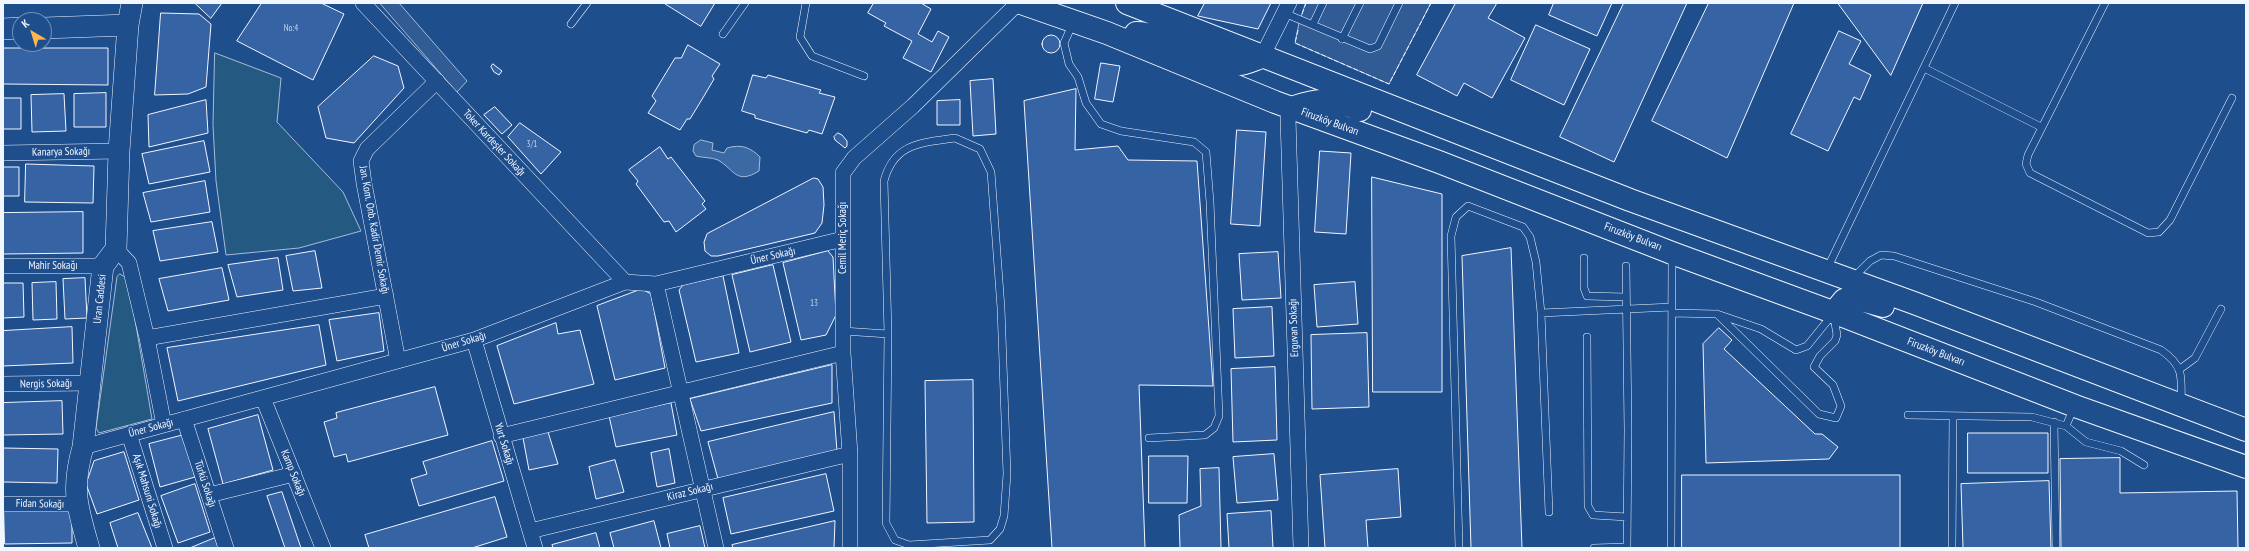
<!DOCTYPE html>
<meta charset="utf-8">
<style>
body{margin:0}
#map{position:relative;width:2249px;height:551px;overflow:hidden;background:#1f4e8c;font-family:"PT Sans Narrow",sans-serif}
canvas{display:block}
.frame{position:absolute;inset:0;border:4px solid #f2f6ff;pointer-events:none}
.north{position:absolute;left:12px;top:12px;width:40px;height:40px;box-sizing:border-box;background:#1f4e8c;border:1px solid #7391ba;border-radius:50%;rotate:322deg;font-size:11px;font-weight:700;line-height:16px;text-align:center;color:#f2f6ff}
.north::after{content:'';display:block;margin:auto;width:14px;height:18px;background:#ffb74d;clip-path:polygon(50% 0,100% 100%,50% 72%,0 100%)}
</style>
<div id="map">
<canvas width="2249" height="551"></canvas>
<div class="frame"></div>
<div class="north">K</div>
</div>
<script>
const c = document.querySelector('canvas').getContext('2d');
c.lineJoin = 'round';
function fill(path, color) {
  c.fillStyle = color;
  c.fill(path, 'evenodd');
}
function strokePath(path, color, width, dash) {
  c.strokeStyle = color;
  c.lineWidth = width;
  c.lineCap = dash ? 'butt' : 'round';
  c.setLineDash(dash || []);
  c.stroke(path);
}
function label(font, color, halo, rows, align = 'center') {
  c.font = font + ' "PT Sans Narrow",sans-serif';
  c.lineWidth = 3;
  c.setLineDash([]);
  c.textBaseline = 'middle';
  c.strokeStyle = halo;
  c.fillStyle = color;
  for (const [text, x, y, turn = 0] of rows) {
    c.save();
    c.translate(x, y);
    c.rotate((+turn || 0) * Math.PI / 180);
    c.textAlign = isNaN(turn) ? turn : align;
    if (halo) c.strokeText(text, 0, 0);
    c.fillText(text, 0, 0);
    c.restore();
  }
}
const green = new Path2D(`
 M215,53l66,25 -4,44 66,70 18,39 -62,17 -73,7 -10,-74 -3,-56z
 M120,274l8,5 24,140 -53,14 -3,-5 21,-151z`);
fill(green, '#245a82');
strokePath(green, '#a8bbd7', 1);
const parking = new Path2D(`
 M380,3h19l68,78 -10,11z
 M1306,3h125l-42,81 -94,-41 4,-20z`);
fill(parking, '#305b95');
strokePath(parking, '#a8bbd7', 1);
const water = new Path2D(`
 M701,140l12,3 -1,7 12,3 3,-5c14,-4 23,-1 33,9l-1,14c-23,14 -24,-1 -41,-11 -7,-3 -15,-2 -22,-4l-3,-5 1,-6z`);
fill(water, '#3b69a3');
strokePath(water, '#a8bbd7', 1);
const building = new Path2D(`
 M195,3h27l-11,15z
 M262,3h59l23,11 -31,66 -76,-39z
 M664,3h51l-14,23z
 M874,3h47l10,6 -13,25 14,8 6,-11 11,6 -18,35 -28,-14 9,-17 -28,-15 2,-3 -18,-10z
 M1205,3h66l-13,26 -60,-13z
 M1456,3h41l-9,15 37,20 -33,60 -28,-15 -7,13 -40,-21z
 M1554,3h58l-15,33 -48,-21z
 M1624,3h63l-73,159 -54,-25z
 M1709,3h85l-67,155 -75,-37z
 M1838,3h85l-32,72z
 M161,13l38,1 12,10 -5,63 -18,7 -33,1z
 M1536,25l54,24 -26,56 -53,-25z
 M1839,31l22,10 -12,23 22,11 -11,25 -6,-3 -26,54 -37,-17z
 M1042 44a9 9 0 1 1 18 0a9 9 0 1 1-18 0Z
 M688,45l32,19 -8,12 2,3 -10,17 -14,23h-3l-7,11 -32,-17 8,-12 -4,-5 23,-38h6z
 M3,48h105v37l-105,-1z
 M374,56l24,10 6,22 -50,55 -28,-5 -8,-31z
 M1101,63l19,3 -7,36 -18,-3z
 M493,64l9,7 -3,4 -5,-3 -3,-5z
 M753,75l13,3 2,-3 53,15 -2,3 16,4 -13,37 -13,-4 -2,3 -52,-15v-3l-13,-4z
 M993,79l3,55 -23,2 -3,-55z
 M1076,89l-1,61 43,-4 10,14 69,1 16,225 -74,-1 6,163h-93l-28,-447z
 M106,93v34h-32v-33z
 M64,94l2,37 -34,1 -1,-37z
 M3,98h18v31h-18z
 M206,100l2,33 -59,14 -1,-32z
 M960,100v25h-23v-24z
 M495,107l17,18 -10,9 -18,-19z
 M520,123l41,29 -20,22 -33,-37z
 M1237,130l29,2 -6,94 -29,-2z
 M838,133l4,2 5,6v5l-2,2 -10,-8 -1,-3z
 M204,141l6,31 -61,12 -7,-30z
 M660,147l8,12 3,-2 34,44 -3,3 4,5 -30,23 -7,-11 -5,1 -28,-38 2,-3 -9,-11z
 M1320,151l31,2 -5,81 -31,-2z
 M26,164l68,2 -1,37 -68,-1z
 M3,167h16v29h-16z
 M1372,177l70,17v198h-69z
 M814,178l4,1 5,8 1,18 -2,18 -7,10 -97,23h-7l-6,-5 -1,-9 3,-8z
 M205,181l5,31 -59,10 -8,-29z
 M83,212v41l-80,1v-41z
 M212,222l6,30 -58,9 -7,-30z
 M1511,248l11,300h-51l-9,-292z
 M315,251l7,37 -29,3 -7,-35z
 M828,251l5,6 3,58 -10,20 -25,5 -18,-77z
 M1278,252l3,46 -39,2 -3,-46z
 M278,258l5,32 -46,7 -9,-32z
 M773,265l18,77 -41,10 -18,-77z
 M222,268l7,32 -61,11 -9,-32z
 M723,276l16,77 -43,9 -17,-72 4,-5z
 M85,278l2,40 -22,1 -2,-40z
 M56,282l1,37 -24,1 -1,-37z
 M1355,282l3,42 -41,3 -3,-42z
 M3,283h20l1,34 -21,1z
 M642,289l9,5 14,74 -50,12 -18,-74z
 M1272,307l2,49 -39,2 -2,-49z
 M379,313l5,38 -47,10 -8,-41z
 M556,323l2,11 22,-4 14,54 -80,20 -17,-58z
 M319,325l7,40 -148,36 -11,-53z
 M72,327l1,36 -70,3v-35z
 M1719,328l13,12 -8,9 91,85h7l16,13 -9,12 -123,4 -3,-119z
 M1367,333l2,74 -57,2 -1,-74z
 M832,365v38l-131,28 -11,-32z
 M1275,367l2,73 -44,2 -2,-73z
 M973,380l1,142 -47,1 -2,-142z
 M435,387l13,48 -100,27 -2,-8 -12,3 -10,-35 13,-4 -1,-5z
 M62,401l1,33 -60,1v-32z
 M671,403l6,32 -61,12 -7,-31z
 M834,412l3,39 -119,28 -10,-37z
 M258,415l15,55 -50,14 -15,-55z
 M548,432l10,32 -29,6 -6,-32z
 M1968,433h80v40h-80z
 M184,435l11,42 -35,10 -11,-43z
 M492,441l12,40 -85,25 -8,-27 16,-5 -4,-12z
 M3,448l55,1 -1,34 -54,-1z
 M669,449l6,34 -18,4 -6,-34z
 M124,452l15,48 -42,14 -11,-30 8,-23z
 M1274,454l4,46 -41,3 -4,-46z
 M1149,456h39l-1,47h-38z
 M2120,458v35l117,-2 1,57h-177l-1,-89z
 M615,460l9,32 -28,7 -7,-32z
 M1219,468l2,80h-41l-1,-33 22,-9 -1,-37z
 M1398,469l3,48 -35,3 2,28h-43l-5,-73z
 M826,474l8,37 -103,23 -8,-36z
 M1682,475h218v73h-218z
 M2049,481l2,67h-88l-2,-64z
 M195,484l15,48 -32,11 -17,-47z
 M282,492l19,56h-16l-18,-52z
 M495,497l12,40 -35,11h-103l-4,-13z
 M4,510h68v33l-67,1z
 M1271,511l2,37h-44l-2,-34z
 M138,513l14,35h-34l-8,-25z
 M654,521l7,27h-47l-4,-15z
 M835,521l-1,27h-101l-1,-3z
 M700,526l5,22h-35l-3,-14z
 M596,533l4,15h-47l-1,-3z
 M215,538l4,10h-29z`);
fill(building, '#3563a3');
strokePath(building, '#f2f6ff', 1);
const lane = new Path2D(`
 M806,3l-6,34 12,19 52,20
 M2105,3l-77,152 -2,9 4,9 118,60 11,-1 11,-12 62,-122
 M1284,13l86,36 8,-3 21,-43
 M1073,23l-9,20 5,21 9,13 8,26 15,21 20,7 73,11 12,10 4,50 9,214 -5,12 -9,7 -56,3
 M571,24l16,-21
 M1313,24l10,-21
 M723,34l22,-31
 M1342,39l18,-36
 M1924,68l117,59
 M955,138l25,11 11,23 10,136 6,166 -3,42 -4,13 -10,11 -81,5 -14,-5 -9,-17 2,-189 -4,-153c10,-38 37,-38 71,-43z
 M1584,258v30l3,8 39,1
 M1626,266l2,164 -1,118
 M1827,269l128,-266
 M1854,277l16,-16 11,-6 13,1 142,46 125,48c22,15 21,26 20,51
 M1541,313l131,-6
 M1672,313l45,1 44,15 35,21 11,-4 26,-32
 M1717,314l102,100 17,4 5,-12 -8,-21 -19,-18 6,-11 15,-15 2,-6 -3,-18
 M843,331l45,3
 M1587,337l1,169 5,9 34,2
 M2180,369l15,-11 26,-49
 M1908,415l124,2 34,9 8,-19
 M2054,422l2,126
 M2066,426l20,16 35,9 23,14
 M1459,548l-8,-312 5,-19 12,-11 55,21 7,10 6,25 5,51 8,199
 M1594,548l33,-1
 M1671,548l1,-293
 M1952,548l1,-132`);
const street = new Path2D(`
 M363,3l262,279
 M1262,57l27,-54
 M1291,108l-3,10 13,430
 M3,153l116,-2
 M116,249l13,14 18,75 17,87
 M3,266h100
 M656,284l60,264
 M147,338l239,-42
 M474,340l61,208
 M398,361l-34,-178 -3,-22 6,-12 70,-68
 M3,384l87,-1
 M263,398l60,150
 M184,419l42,129
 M129,434l36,114
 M501,436l342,-83
 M83,447l391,-107 151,-58 31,2 187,-45
 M209,495l85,-21
 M3,504h73
 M530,531l320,-77
 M850,548v-94l-7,-101v-180l11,-15 59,-52 105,-103`);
const secondary = new Path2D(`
 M44,28l84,-3
 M3,29l17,-1
 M89,548c-12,-41 -18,-59 -6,-101l20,-181 13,-17 3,-98 9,-126 4,-22`);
const primary = new Path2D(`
 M1021,3l86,30 168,69 164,60 233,91 166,61 237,92 171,61
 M1127,3l503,197 284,103 332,127
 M1136,33c32,0 75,34 103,31 7,0 16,-5 23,-7
 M1291,108c29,-10 42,-10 69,2
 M1834,312l10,-12 6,-3 33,9`);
strokePath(lane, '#f2f6ff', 8);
strokePath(street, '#f2f6ff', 16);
strokePath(secondary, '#f2f6ff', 22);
strokePath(primary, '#f2f6ff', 24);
strokePath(lane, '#1f4e8c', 7);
strokePath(street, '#1f4e8c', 15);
strokePath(secondary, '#1f4e8c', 21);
strokePath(primary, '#1f4e8c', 22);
strokePath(new Path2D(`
 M1302,14l4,-11
 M1298,30l-3,13 94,41 42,-81`), '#f2f6ff', 1, [5, 2]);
label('9px', '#c3d1e8', null, [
 ["No:4",291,28],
 ["3/1",532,144],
 ["13",814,303]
]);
label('11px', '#f2f6ff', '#1f4e8c', [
 ["Firuzköy Bulvarı",1330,122,20],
 ["Toker Kardeşler Sokağı",494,143,47],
 ["Kanarya Sokağı",61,152,-1],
 ["Jan. Kom. Onb. Kadir Demir Sokağı",374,230,80],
 ["Firuzköy Bulvarı",1633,237,21],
 ["Cemil Meriç Sokağı",843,238,-90],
 ["Üner Sokağı",773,256,-13],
 ["Mahir Sokağı",53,266],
 ["Uran Caddesi",100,299,-84],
 ["Erguvan Sokağı",1294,328,-92],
 ["Üner Sokağı",464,342,-17],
 ["Firuzköy Bulvarı",1936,352,21],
 ["Nergis Sokağı",46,384,-1],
 ["Üner Sokağı",151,428,-15],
 ["Yurt Sokağı",504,444,73],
 ["Kamp Sokağı",293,473,68],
 ["Türkü Sokağı",205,484,72],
 ["Aşık Mahsuni Sokağı",147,491,73],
 ["Kiraz Sokağı",690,492,-14],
 ["Fidan Sokağı",40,504,1]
]);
</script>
